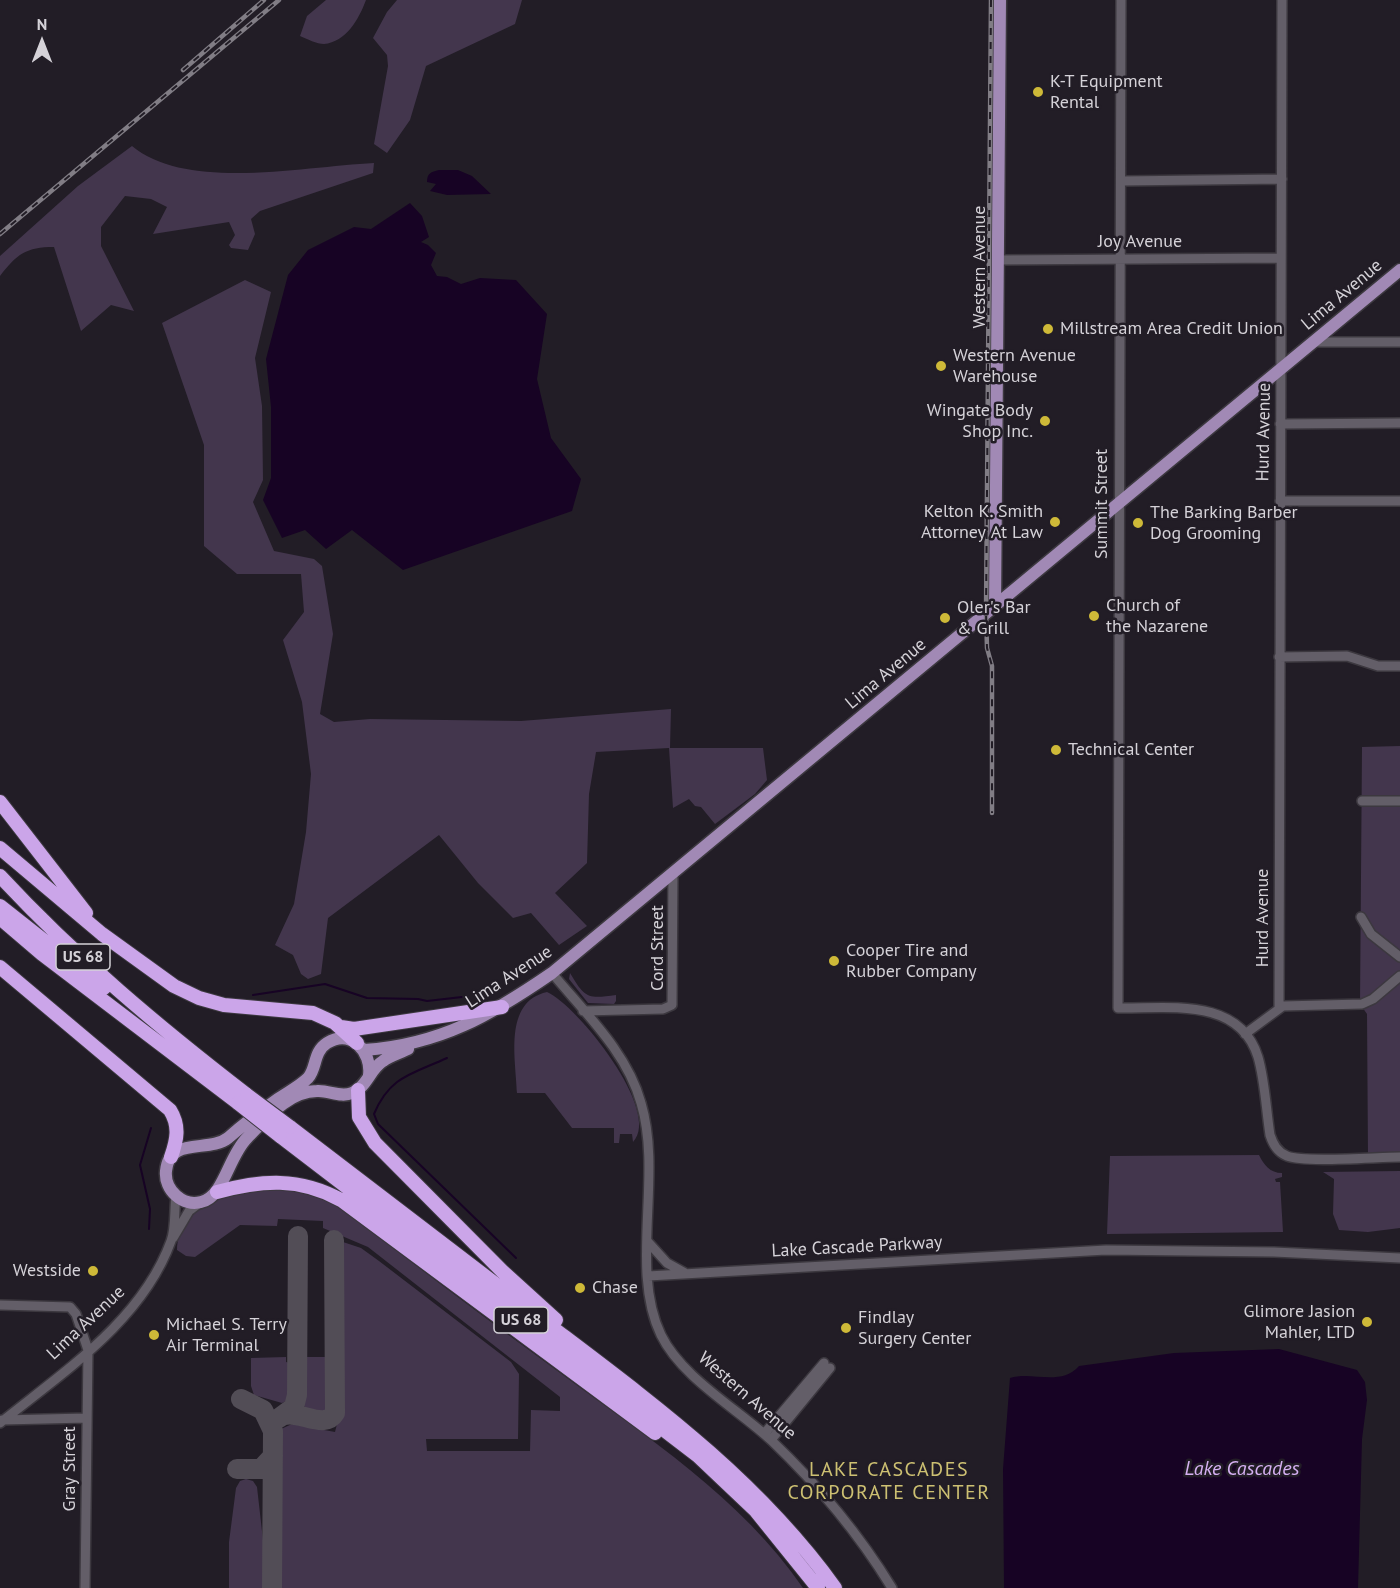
<!DOCTYPE html>
<style>
body{margin:0}
#map{position:relative;width:1400px;height:1588px;overflow:hidden;background:#221d26;font-family:"PT Sans",sans-serif}
canvas{display:block}
.north{position:absolute;left:12px;top:12px;width:60px;height:60px;-webkit-text-stroke:4px #221d26;paint-order:stroke;rotate:0deg;font-size:16px;font-weight:700;line-height:24px;text-align:center;color:#d5d2d8}
.north::after{content:'';display:block;margin:auto;width:21px;height:27px;background:#d5d2d8;clip-path:polygon(50% 0,100% 100%,50% 72%,0 100%)}
</style>
<div id="map">
<canvas width="1400" height="1588"></canvas>
<div class="north">N</div>
</div>
<script>
const c = document.querySelector('canvas').getContext('2d');
c.lineJoin = 'round';
function fill(path, color) {
  c.fillStyle = color;
  c.fill(path, 'evenodd');
}
function strokePath(path, color, width, dash) {
  c.strokeStyle = color;
  c.lineWidth = width;
  c.lineCap = dash ? 'butt' : 'round';
  c.setLineDash(dash || []);
  c.stroke(path);
}
function label(font, color, halo, rows, align = 'center') {
  c.font = font + ' "PT Sans",sans-serif';
  c.lineWidth = 5;
  c.setLineDash([]);
  c.textBaseline = 'middle';
  c.strokeStyle = halo;
  c.fillStyle = color;
  for (const [text, x, y, turn = 0] of rows) {
    c.save();
    c.translate(x, y);
    c.rotate((+turn || 0) * Math.PI / 180);
    c.textAlign = isNaN(turn) ? turn : align;
    if (halo) c.strokeText(text, 0, 0);
    c.fillText(text, 0, 0);
    c.restore();
  }
}
fill(new Path2D(`
 M326,0h40c-7,19 -20,42 -42,44 -7,0 -17,-5 -24,-8l7,-20z
 M397,0h125l-7,24 -89,42 -16,54 -23,33 -13,-9 14,-78 -1,-11 -14,-17 14,-26z
 M132,146c55,46 174,20 242,17l-1,10 -113,38 -9,8 4,15 -7,16 -17,-2 -2,-3 6,-10 -6,-13 -76,12 14,-27 -16,-8 -26,-3 -24,31v19l33,65 -23,-6 -30,26 -27,-84c-28,0 -37,7 -54,29v-20l78,-70z
 M245,280l26,12 -16,66 7,48 1,74 -10,22 21,49 40,8 8,7 11,68 -13,80 14,8 36,-3 151,2 150,-12 -1,39h93l4,32 -12,14 -40,30 -14,-17 -6,-1 -6,-7 -16,9 -4,-60 -73,4 -7,42 -2,69 -32,30 32,33 -28,19 -28,-32 -18,5 -35,-35 -39,-48 -111,83 -7,56 -13,5 -7,-5 -8,-19 -18,-10 19,-41 12,-72 5,-58 -9,-72 -19,-62 21,-28 -3,-38h-64l-33,-28v-101l-42,-122z
 M1400,746v411h-32l-1,-143 -7,-10 2,-257z
 M570,973c15,25 17,26 46,22v6l-2,3 -26,-1 -19,-24z
 M547,992c30,13 116,120 86,150l-1,-8h-12l-1,9h-5v-15h-42l-27,-35h-28c-1,-34 -14,-91 30,-101z
 M1259,1155c5,10 11,18 23,18v4l-7,2 1,3h4l3,50 -176,2 3,-78z
 M1400,1171v57l-32,4 -29,-2 -6,-16 1,-35 -11,-7z
 M263,1188l36,1 31,11c76,58 152,116 229,172 86,64 183,126 244,216h-523l1,-159 11,-5 43,8 5,-20 3,-170 18,6 18,13 132,101 8,12 -1,65h-92l1,12h103l1,-41 29,1v-14l-192,-150 -45,-19v-7l-45,-2 -1,7 -37,-1 -45,32 -9,-1 -9,-6c2,-45 51,-55 86,-62z
 M286,1357v5l5,1 -1,36 -8,4 -28,-8 -3,-9v-28z
 M301,1357h29v53l-3,3 -20,-4 -6,-6z
 M246,1479l7,2 4,6 6,53v48h-34v-46l7,-54 4,-7z`), '#43364d');
fill(new Path2D(`
 M439,170h19l14,6 19,18 -44,1 -17,-4 6,-7 -9,-2c0,-9 4,-10 12,-12z
 M410,203l12,13 7,21 -8,5 7,3 8,8 -5,12 6,11 10,1 14,7 19,-6 36,2 31,34 -10,65 14,59 30,41 -9,32 -169,59 -51,-40 -26,19 -21,-19 -23,8 -19,-38 8,-22v-71l-5,-48 22,-84 20,-25 46,-23 17,2z
 M1279,1349l78,21 8,12 2,18 -5,39 -4,149h-354l-1,-119 7,-91c23,-7 50,9 69,-12l95,-13z`), '#170324');
strokePath(new Path2D(`
 M253,995l72,-11 42,14 51,1 9,2 35,-4
 M447,1058c-35,16 -57,18 -73,56l4,10 138,134
 M149,1229l1,-20 -10,-44 11,-37`), '#170324', 2);
strokePath(new Path2D(`
 M241,1399l22,11 10,21 -1,157
 M285,1415c16,-4 40,15 50,-2l-1,-173
 M279,1418l15,-11 3,-12 1,-159
 M237,1469h24l12,-13`), '#524d56', 20);
const minor = new Path2D(`
 M1121,0l-3,1008c49,1 121,-12 140,49 7,24 8,52 12,78 3,9 7,17 17,21 17,7 90,1 113,1
 M1121,181l161,-2
 M998,260l283,-2
 M1314,342h86
 M1280,424l120,-1
 M1280,501h120
 M1279,657l68,-1 31,10h22
 M1362,801h38
 M1361,917l10,17 29,23
 M552,973c33,40 75,79 89,130 22,73 -12,166 20,232 21,43 77,74 111,106 46,44 87,93 120,147
 M1279,1008l3,-1008
 M583,1011l80,-2 9,-4 1,-133
 M1245,1034l38,-28 79,-2 11,-5 27,-23
 M173,1238l16,-27 12,-9
 M648,1242l19,21 18,10
 M648,1276l458,-26 168,2 126,6
 M0,1305l70,2 6,7 12,36 -3,238
 M2,1420l85,-2
 M0,1423c63,-51 142,-102 171,-182 5,-13 3,-31 5,-45
 M764,1434l60,-71
 M771,1440l59,-72`);
const major = new Path2D(`
 M995,606l5,-606
 M364,1050c76,-5 127,-35 188,-77l848,-703
 M369,1075c3,-23 -18,-47 -42,-32 -14,9 -10,25 -19,35 -8,8 -20,14 -30,21 -17,12 -34,25 -50,39 -19,15 -59,-2 -62,33 -2,19 17,36 35,31 23,-5 27,-45 46,-64 19,-19 41,-47 70,-47 12,-1 23,7 35,2 15,-6 18,-24 31,-32 7,-5 17,-8 25,-12`);
const highway = new Path2D(`
 M0,802l86,111
 M0,848l102,86 72,52 25,12 25,7 89,8 22,10 22,20
 M0,876c75,81 160,152 247,219
 M0,906l104,82
 M0,918l42,36 196,149
 M0,967l170,143c10,16 7,30 1,47
 M341,1027l13,2 148,-22
 M358,1090l1,27 16,26 127,128 54,49
 M290,1127c88,67 175,134 263,201 103,78 206,154 282,260
 M280,1136l418,320 58,55 62,77
 M217,1192c45,-12 82,-15 124,8l314,233`);
strokePath(minor, '#3c383f', 12);
strokePath(major, '#3c383f', 15);
strokePath(highway, '#3c383f', 16);
strokePath(minor, '#635e68', 9);
strokePath(major, '#a189b5', 12);
strokePath(highway, '#cba5e9', 14);
const rail = new Path2D(`
 M991,0l-5,614 1,34 5,18v147
 M183,70l81,-70
 M0,234l279,-234`);
strokePath(rail, '#817d85', 4.5);
strokePath(rail, '#221d26', 2, [7]);
const highwayBridge = new Path2D(`
 M247,1095l43,32
 M238,1103l42,33`);
strokePath(highwayBridge, '#3c383f', 16, []);
strokePath(highwayBridge, '#cba5e9', 14);
for (const [x, y, r, color] of [
 [1038,92,6,"#ceb938"],
 [1048,329,6,"#ceb938"],
 [941,366,6,"#ceb938"],
 [1045,421,6,"#ceb938"],
 [1055,522,6,"#ceb938"],
 [1138,523,6,"#ceb938"],
 [1094,616,6,"#ceb938"],
 [945,618,6,"#ceb938"],
 [1056,750,6,"#ceb938"],
 [834,961,6,"#ceb938"],
 [93,1271,6,"#ceb938"],
 [580,1288,6,"#ceb938"],
 [1367,1322,6,"#ceb938"],
 [846,1328,6,"#ceb938"],
 [154,1335,6,"#ceb938"]
]) {
  const dot = new Path2D();
  dot.arc(x, y, r, 0, 2 * Math.PI);
  c.fillStyle = color;
  c.fill(dot);
  strokePath(dot, '#221d26', 2);
}
for (const [x, y, w] of [
 [83,957,54],
 [521,1320,54]
]) {
  const box = new Path2D();
  box.roundRect(x - w / 2, y - 13, w, 26, 4.5);
  c.fillStyle = '#221d26';
  c.fill(box);
  strokePath(box, '#d5d2d8', 1.5);
}
label('bold 16px', '#d5d2d8', null, [
 ["US 68",83,957],
 ["US 68",521,1320]
]);
label('18px', '#d5d2d8', '#221d26', [
 ["K-T Equipment",1050,82],
 ["Rental",1050,103],
 ["Millstream Area Credit Union",1060,329],
 ["Western Avenue",953,356],
 ["Warehouse",953,377],
 ["Wingate Body",1033,411,"right"],
 ["Shop Inc.",1033,432,"right"],
 ["Kelton K. Smith",1043,512,"right"],
 ["Attorney At Law",1043,533,"right"],
 ["The Barking Barber",1150,513],
 ["Dog Grooming",1150,534],
 ["Church of",1106,606],
 ["the Nazarene",1106,627],
 ["Oler's Bar",957,608],
 ["& Grill",957,629],
 ["Technical Center",1068,750],
 ["Cooper Tire and",846,951],
 ["Rubber Company",846,972],
 ["Westside",81,1271,"right"],
 ["Chase",592,1288],
 ["Glimore Jasion",1355,1312,"right"],
 ["Mahler, LTD",1355,1333,"right"],
 ["Findlay",858,1318],
 ["Surgery Center",858,1339],
 ["Michael S. Terry",166,1325],
 ["Air Terminal",166,1346]
], 'left');
label('18px', '#d5d2d8', '#221d26', [
 ["Joy Avenue",1140,242],
 ["Western Avenue",980,267,-90],
 ["Lima Avenue",1342,295,-40],
 ["Hurd Avenue",1264,432,-89],
 ["Summit Street",1102,504,-90],
 ["Lima Avenue",886,674,-40],
 ["Hurd Avenue",1263,918,-90],
 ["Cord Street",658,948,-90],
 ["Lima Avenue",509,977,-33],
 ["Lake Cascade Parkway",857,1247,-3],
 ["Lima Avenue",86,1323,-43],
 ["Western Avenue",747,1396,41],
 ["Gray Street",70,1469,-90]
]);
label('italic 20px', '#d5b0f2', '#221d26', [
 ["Lake Cascades",1242,1469]
]);
c.letterSpacing = '1.5px';
label('20px', '#cdc072', '#221d26', [
 ["LAKE CASCADES",889,1470],
 ["CORPORATE CENTER",889,1493]
]);
c.letterSpacing = '0px';
</script>
